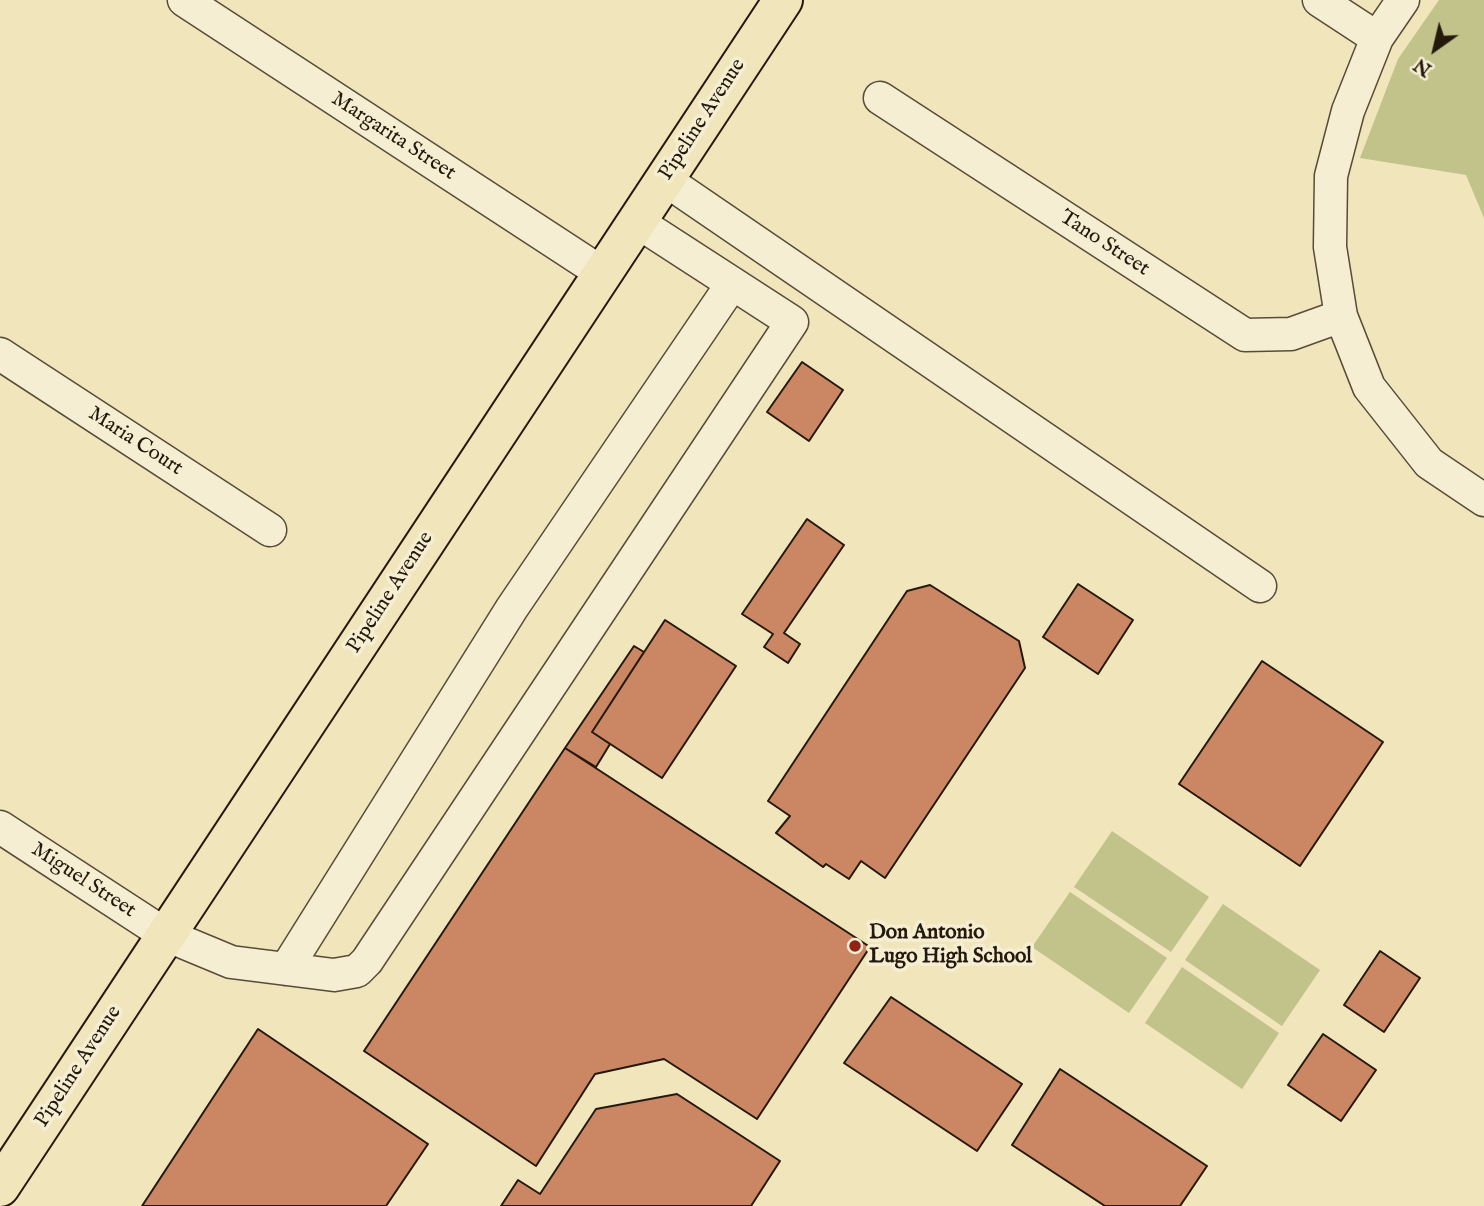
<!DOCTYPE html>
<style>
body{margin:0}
#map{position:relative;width:1484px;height:1206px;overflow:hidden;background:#f1e5bb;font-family:"IM FELL English",serif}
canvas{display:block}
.north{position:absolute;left:1400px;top:14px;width:70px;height:70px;-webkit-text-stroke:5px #f6eed3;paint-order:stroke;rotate:214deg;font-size:19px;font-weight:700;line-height:28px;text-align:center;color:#25190c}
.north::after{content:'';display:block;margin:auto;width:24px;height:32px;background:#25190c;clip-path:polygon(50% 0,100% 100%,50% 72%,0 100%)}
</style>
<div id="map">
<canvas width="1484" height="1206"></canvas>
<div class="north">N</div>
</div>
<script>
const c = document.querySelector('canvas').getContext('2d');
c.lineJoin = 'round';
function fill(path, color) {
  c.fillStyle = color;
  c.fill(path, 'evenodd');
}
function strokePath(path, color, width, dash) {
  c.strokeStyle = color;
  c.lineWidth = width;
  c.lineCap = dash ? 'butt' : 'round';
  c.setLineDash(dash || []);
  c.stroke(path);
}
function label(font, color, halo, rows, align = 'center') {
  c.font = font + ' "IM FELL English",serif';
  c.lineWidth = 7;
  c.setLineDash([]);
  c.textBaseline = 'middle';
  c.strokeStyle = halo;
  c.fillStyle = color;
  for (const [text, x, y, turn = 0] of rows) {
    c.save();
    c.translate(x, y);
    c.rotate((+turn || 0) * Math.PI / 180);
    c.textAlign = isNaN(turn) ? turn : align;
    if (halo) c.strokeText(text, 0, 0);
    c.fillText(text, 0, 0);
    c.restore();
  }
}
fill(new Path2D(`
 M1439,0h45v218l-18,-43 -106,-17 38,-99z
 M1112,831l97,66 -38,55 -97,-65z
 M1070,892l97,66 -38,55 -97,-66z
 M1223,904l97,66 -38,56 -97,-66z
 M1182,967l97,66 -37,56 -97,-66z`), '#c2c28b');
const building = new Path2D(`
 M802,362l41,28 -34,51 -42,-29z
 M807,519l37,26 -60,88 16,11 -12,19 -24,-16 9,-13 -31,-20z
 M1078,584l55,36 -35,54 -55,-37z
 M930,585l89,56 6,27 -140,210 -24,-17 -12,18 -23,-15 -3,3 -47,-34 14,-17 -22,-15 139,-210z
 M665,620l71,46 -74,112 -70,-46z
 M634,646l10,6 -52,80 18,12 -14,23 -31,-19z
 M1262,661l121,81 -83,124 -121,-82z
 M565,748l305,199 -113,172 -93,-60 -69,15 -59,92 -172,-115z
 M1380,951l40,27 -36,54 -40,-27z
 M891,997l131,87 -45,67 -133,-88z
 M258,1029l170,115 -42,62h-244z
 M1323,1034l53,36 -35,51 -53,-36z
 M1060,1069l147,97 -27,40h-75l-93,-61z
 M677,1094l103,67 -29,45h-250l17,-26 22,14 56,-85z`);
fill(building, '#cb8664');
strokePath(building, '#25190c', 2);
const minor = new Path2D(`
 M184,0l418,273
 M1319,0l58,38
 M1403,0l-26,38 -29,73 -17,65 -1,71 11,69 28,71 60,76 55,37
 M880,98l365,237 46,-1 50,-18
 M664,179l596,407
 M0,354l270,176
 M0,827l166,108 65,27 103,13 23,-4 10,-10 425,-639 -156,-101
 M286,969l226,-361 220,-324`);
const major = new Path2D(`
 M0,1187l783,-1187`);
strokePath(minor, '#584c38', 35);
strokePath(major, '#25190c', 42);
strokePath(minor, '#f6eed3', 32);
strokePath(major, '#f1e5bb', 38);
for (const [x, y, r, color] of [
 [855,946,7,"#8f2418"]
]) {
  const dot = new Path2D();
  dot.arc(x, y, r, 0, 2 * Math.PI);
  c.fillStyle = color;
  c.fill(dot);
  strokePath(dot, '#f6eed3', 2.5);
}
label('21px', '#25190c', '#f6eed3', [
 ["Pipeline Avenue",703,120,-57],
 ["Margarita Street",393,137,33],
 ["Tano Street",1104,244,33],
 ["Maria Court",135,442,33],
 ["Pipeline Avenue",391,593,-57],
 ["Miguel Street",83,881,33],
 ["Pipeline Avenue",79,1067,-57]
]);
label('bold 21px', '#25190c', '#f6eed3', [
 ["Don Antonio",869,934],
 ["Lugo High School",869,958]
], 'left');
</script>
